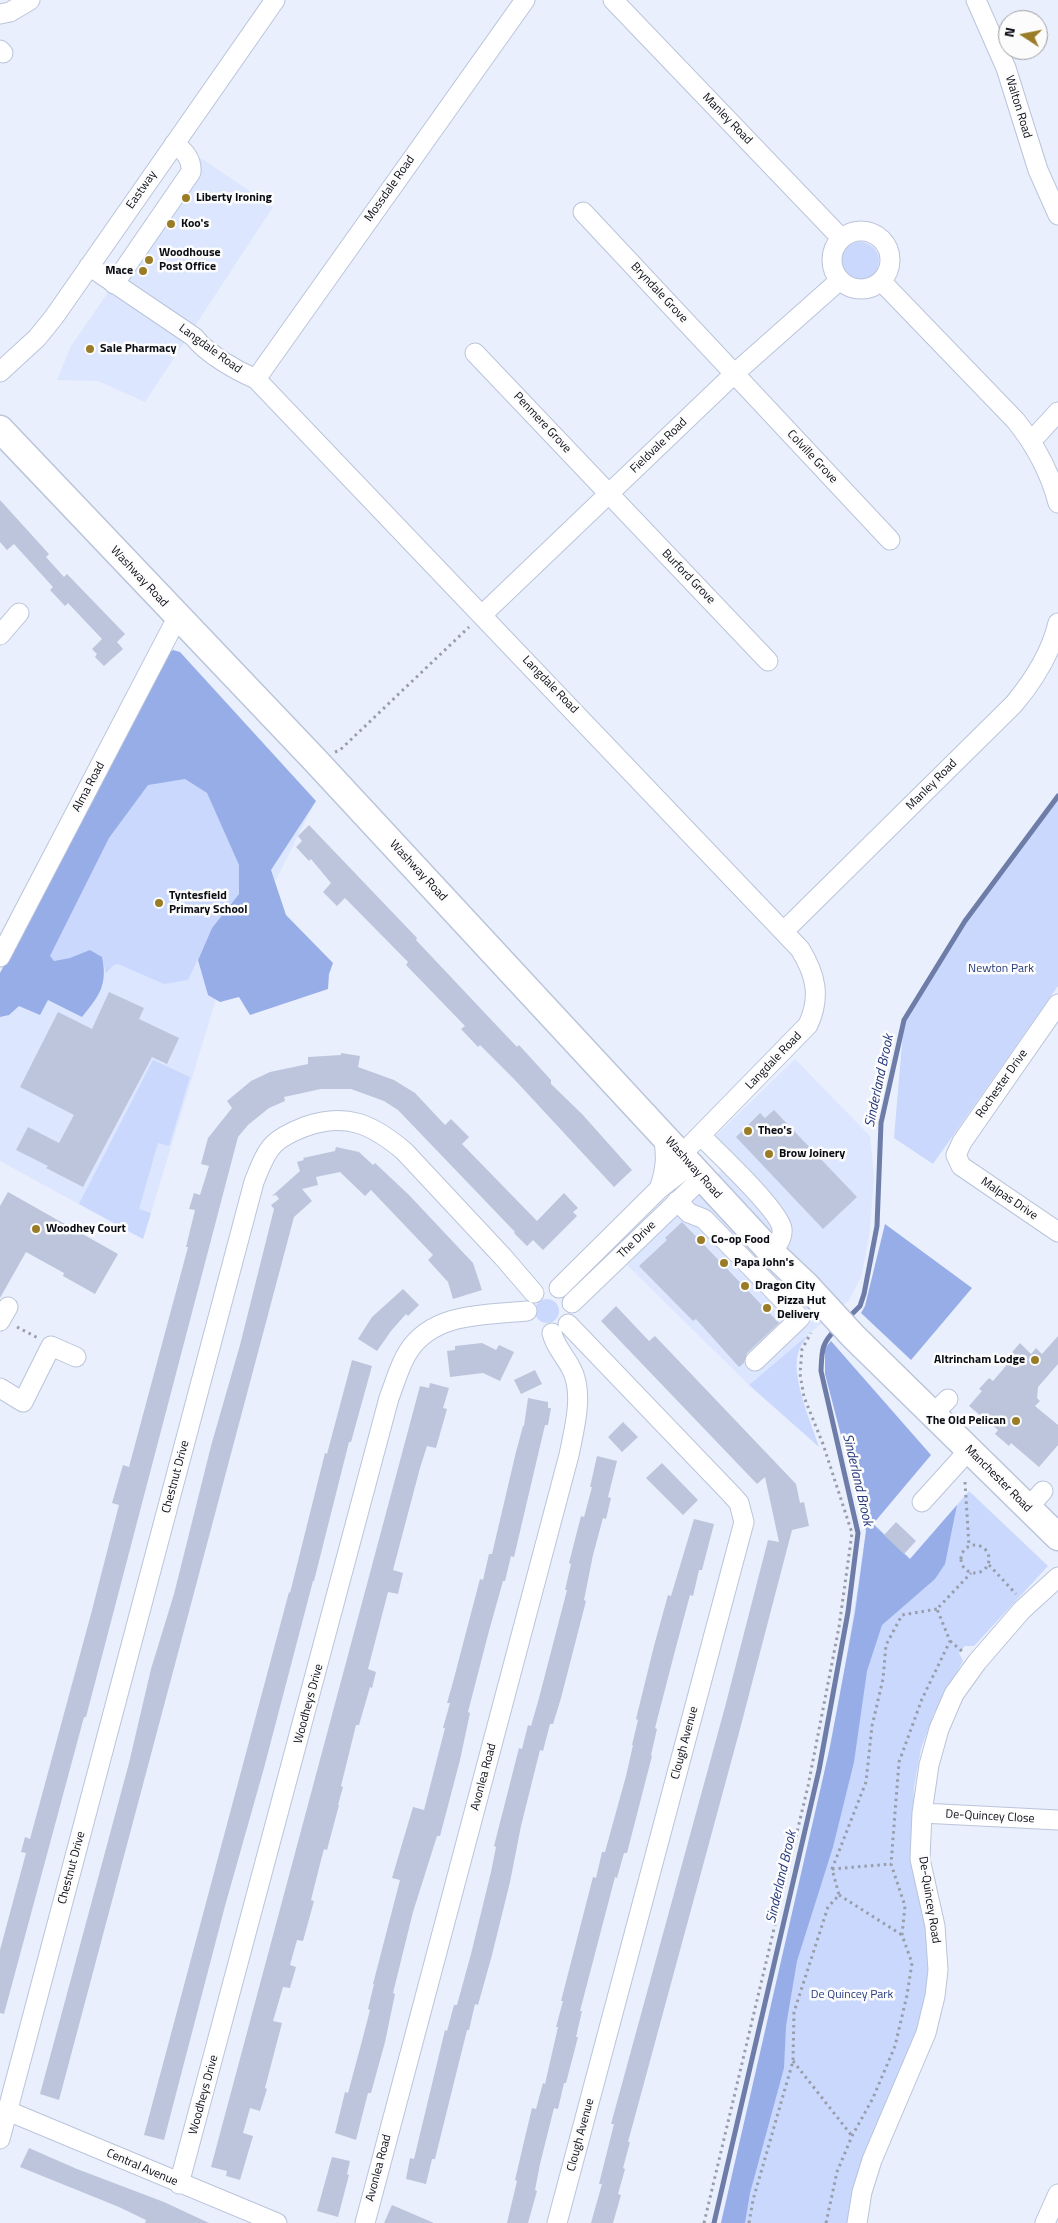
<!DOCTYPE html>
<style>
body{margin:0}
#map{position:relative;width:1058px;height:2223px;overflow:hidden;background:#e9effd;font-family:"Titillium Web",sans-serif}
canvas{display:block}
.north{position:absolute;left:998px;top:10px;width:50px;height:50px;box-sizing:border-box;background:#fcfcfc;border:1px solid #9b9c9f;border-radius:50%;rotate:281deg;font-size:14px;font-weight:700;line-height:20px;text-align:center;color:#0a0c14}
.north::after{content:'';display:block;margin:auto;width:18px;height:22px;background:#9b7c26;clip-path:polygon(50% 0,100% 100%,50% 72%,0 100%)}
</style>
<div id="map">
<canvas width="1058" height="2223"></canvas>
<div class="north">N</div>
</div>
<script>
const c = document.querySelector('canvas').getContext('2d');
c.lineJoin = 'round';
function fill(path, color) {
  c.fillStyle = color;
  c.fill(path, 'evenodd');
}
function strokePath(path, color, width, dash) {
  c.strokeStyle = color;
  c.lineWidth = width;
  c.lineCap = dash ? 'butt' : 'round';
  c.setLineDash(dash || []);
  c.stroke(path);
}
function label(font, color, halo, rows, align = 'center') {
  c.font = font + ' "Titillium Web",sans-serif';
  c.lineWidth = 5;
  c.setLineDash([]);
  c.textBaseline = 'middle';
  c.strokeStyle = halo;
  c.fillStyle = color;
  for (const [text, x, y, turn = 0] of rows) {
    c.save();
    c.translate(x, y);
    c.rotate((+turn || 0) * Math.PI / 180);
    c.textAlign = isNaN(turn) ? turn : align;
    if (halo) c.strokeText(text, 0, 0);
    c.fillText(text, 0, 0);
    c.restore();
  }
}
fill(new Path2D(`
 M201,158l72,49 -128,195 -47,-21 -41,-1 14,-34z
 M179,661l133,147 -96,191 -73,240 -143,-78v-155z
 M795,1059l75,77 4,42 -5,60 -8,39 -12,23 -100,85 -122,-120 94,-94 -18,-23z`), '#dce6fe');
fill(new Path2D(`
 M841 261a19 19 0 1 1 38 0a19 19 0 1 1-38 0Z
 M185,779l22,14 32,72v29l-27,34 -24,52 -24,4 -46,-20 -4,1 -8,8 -4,-16 -12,-7 -20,8 -17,3 -3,-5 59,-118 39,-54z
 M1058,796v190l-125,178 -39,-26 10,-118 61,-99z
 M153,1060l37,17 -21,69 -11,-3 -19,66 12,4 -8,26 -64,-35z
 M535 1311a12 12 0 1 1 24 0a12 12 0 1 1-24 0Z
 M809,1334c-6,8 -11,15 -12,25 -3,24 14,64 22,88l-70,-62z
 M969,1491l79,75 -74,80h-9l-6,7 4,8 -29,52 -13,36 -7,38 -1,49 17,98 -2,77 -78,212h-129c53,-229 114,-458 145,-692l7,-8 37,36z`), '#c9d8fc');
fill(new Path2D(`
 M173,650l7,2 136,149 -45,69 15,45 47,48 -4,11 -1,15 -78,26 -11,-18 -19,5 -12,-7 -10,-35 14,-32 27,-34v-29l-32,-72 -22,-14 -37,6 -39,53 -59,118 4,5 16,-3 20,-8 12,7c6,28 -3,39 -20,60l-34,-17 -8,15 -21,-9 -10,9 -9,2v-44l167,-319z
 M885,1224l87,64 -61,72 -50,-47 4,-7z
 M831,1341l100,114 -58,69 37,35 47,-54 -12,59 -10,15 -53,46 -15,46 -13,91 -21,85 -36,114 -11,65 -2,42 -34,125 -5,30h-24l109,-476 25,-134 11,-82 -41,-157v-26z`), '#96ade7');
strokePath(new Path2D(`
 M848,1318l12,-12 4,-12 13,-68 4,-103 23,-103 61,-99 93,-125
 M714,2223l105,-453 29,-158 10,-79 -37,-162c1,-21 0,-27 15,-42`), '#6d7da8', 5);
fill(new Path2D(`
 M0,500l49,54 -3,3 18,20 3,-3 58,60 -8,8 6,7 -19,17 -9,-9 2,-3 -5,-5 10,-10 -34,-36 -3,3 -15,-16 3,-3 -39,-43 -7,6 -7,-8z
 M309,825l108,113 -1,2 83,88 18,19 2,-2 32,35v4l31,30 50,56 -18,17 -100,-108 -34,-34 -2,2 -17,-18 4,-3 -59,-61 2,-3 -63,-64 -8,8 -14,-14 8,-9 -20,-24 -2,2 -13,-14 6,-6 -4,-5z
 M109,992l35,16 -5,11 40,19 -12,26 -15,-7 -69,130 -37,-19 2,-2 -32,-16 12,-23 31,16 15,-28 -54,-28 38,-75 34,17z
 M341,1053l19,3 -2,11 36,13 21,13 30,32 6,-6 18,18 -7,7 75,77 27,-28 14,15 -5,4 4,4 -34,34 -10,-10 -6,6 -13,-13 1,-1 -117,-122 -14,-9 -33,-12h-30l-37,8 1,4 -16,7 -21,17 -10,12 -152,580h-2l-80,297 -4,-1v-63l26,-97 -5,-1 4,-15 5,2 61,-225 28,-109 -7,-2 11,-38 6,2 59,-220h-2l9,-37 -6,-1 5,-16 6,2 9,-29 -8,-2 7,-26 24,-30 -5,-7 24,-20 19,-9 38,-8v-7l33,-2z
 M774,1110l83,87 -34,32 -87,-92 24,-24 5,5z
 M336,1147l23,5 14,13 2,-2 34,32 64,68 9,27 -29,9 -5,-17 -20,-22 5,-5 -62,-65 -6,6 -25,-24 -24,5 2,8 -16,4 10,12 -18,16 -235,883 -19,-6 89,-331 22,-94 23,-75 37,-148 29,-101 34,-136 -3,-4 8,-6 -3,-4 -4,1 28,-25 -3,-9 7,-2 -1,-2 32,-7z
 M8,1192l110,62 -23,40 -32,-18 1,-3 -38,-21 -26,46v-92z
 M682,1222l97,101 -32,30 -3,10 -5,4 -43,-48 -3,2 -54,-55 28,-26 -2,-2z
 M403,1289l16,16 -11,11 -2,-2 -15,17 -14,20 -19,-12 14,-22z
 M616,1306l33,35 6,-5 141,148 4,19 4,-1 5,24 -17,4 -52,199 -112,413h2l-7,26 2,1 -7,25 3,1 -8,28h-22l11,-39h-3l15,-60h-3l114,-417 43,-167 11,2 -14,-65 -8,7 -156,-163z
 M1058,1336v28l-20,23 -1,11 3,3 -5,5 23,19v20l-19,22 -28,-24 -2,3 -14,-12 3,-4 -29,-24 13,-15 -3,-2 10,-11 4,3 18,-21 -3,-3 12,-14 11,11 5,-6 6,6z
 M482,1343l14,7 3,-5 15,7 -14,29 -17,-8 -33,4 -3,-26 8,-1v-4z
 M352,1360l20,6 -21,76h-2l-35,139h-1l-49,187 -39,138 -61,234 -20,-5 145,-543 1,1 35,-140 2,1z
 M535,1370l7,14 -21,10 -7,-14z
 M430,1383l19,5 -6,20 4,1 -11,39 -9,-2 -7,22 -27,102 10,3 -5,21 -10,-2 -20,77 8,3 -4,16 -2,-1 -11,38h-3l-15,61 2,1 -5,18h1l-12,45 -3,-1 -4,15 -9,36 3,1 -11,40 -6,-1 -7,25 6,2 -6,21 -7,-1 -10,34 9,2 -17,65 2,1 -7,22 -10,-3 -7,25 10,3 -13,44 -14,-4 1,-5 -16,-4 209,-781 9,2z
 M528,1398l20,4v6h3l-3,17h-3l-31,132 -3,-1 -6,25h-2l-14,50 -21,81 2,1 -10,47 -20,76h-3l-24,76 -20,81 2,1 -10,48 -14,51h-3l-12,47 -21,-7 10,-41 3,1 14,-52 8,-31 -2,-1 6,-25h-1l27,-104 -8,-2 21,-71 11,3 21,-82h-2l7,-25h-3l6,-21 27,-103 3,1 6,-26h3l24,-102 7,-26h1z
 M623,1422l15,15 -16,15 -14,-15z
 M597,1456l20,5 -9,36 3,1 -5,21 -3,-1 -10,37 -9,45 2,1 -25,97 -8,26h-3l-7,27 -3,-1 -19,76 -11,56 -18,73 -14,50 -3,-1 -6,26h-2l-32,129h-3l-6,25 -20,-5 4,-21 4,1 31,-129 2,1 7,-26h3l14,-51 20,-82 5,-25 -2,-1 25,-98 3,1 6,-24 3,1 8,-28 28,-108h-2l6,-26 -2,-1 12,-47 3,1 8,-30h-2z
 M662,1463l36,37 -15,15 -37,-37z
 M694,1519l20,5 -12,46h-3l-6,26 -3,-1 -14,52 -21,81 2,1 -6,26 1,1 -25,97h-3l-7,25 -2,-1 -35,134h2l-6,26h2l-12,46h-2l-6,26 -4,-1 -14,56 -5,26 2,1 -9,32h-21l10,-42 -2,-1 11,-47 6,-25 4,1 7,-26 2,1 13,-57h-2l7,-26h-2l32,-124 3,1 6,-26h3l21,-76 7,-31h-1l6,-25 -2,-1 18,-73 14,-51 3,1z
 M896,1522l20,19 -12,13 -20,-19z
 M29,2148l48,21 87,33 45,21h-64l1,-3 -27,-13 -99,-40z
 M332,2157l18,4 -3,13 2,1 -11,42 -21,-6z
 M392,2205l42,18h-50z`), '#bcc5db');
const minor = new Path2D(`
 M613,0l228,238
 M976,0l30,68 32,102 20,45
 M0,14l10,-2 20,-12
 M0,50l3,3
 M583,212l307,328
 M832 260a29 29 0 1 1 58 0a29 29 0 1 1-58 0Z
 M89,266l105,71c13,17 43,34 62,42l544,570c16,26 21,48 8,76l-127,130
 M881,281l135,140c20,25 34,51 42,82
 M114,284l77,-112c1,-13 -6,-21 -17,-28
 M475,353l293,308
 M0,372l37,-34 17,-21 221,-317
 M256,379l269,-379
 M1029,437l8,-2 21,-23
 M482,615l252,-241 106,-94
 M0,635l19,-22
 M784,931l230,-227c20,-24 37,-51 44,-81
 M0,957l177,-339
 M1058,1004l-96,138 -6,13 5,11 97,66
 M701,1136c15,15 79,75 81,93 1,10 -5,16 -11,23
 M659,1189c7,-19 8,-34 4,-53
 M677,1201l12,12 15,6 84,86 19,-19
 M559,1288l100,-99 31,-24
 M572,1303l130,-125
 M0,1321l8,-14
 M755,1361l45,-43 -12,-13
 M0,1388l23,14 28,-56 25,11
 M933,1414l15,-15
 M922,1502l47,-52
 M1028,1508l15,-17
 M922,1813l136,7
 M8,2111l269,112
 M0,2139l254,-957c5,-12 10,-28 20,-38 8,-8 20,-13 30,-17 42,-15 68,-3 100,24l99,106 31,36
 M179,2184l210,-786c6,-15 10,-32 19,-46 25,-40 78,-37 119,-41
 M365,2223l204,-768c5,-25 15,-61 3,-85 -6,-13 -17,-23 -20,-37
 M557,2223l187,-701 -5,-19 -7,-8 -164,-171
 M857,2223l5,-31 10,-32 54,-127 9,-37 3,-26 -3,-44 -15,-67 2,-46 7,-48 10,-36 15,-35 23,-32 45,-52 36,-33
 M1045,2223l13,-29`);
const highway = new Path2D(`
 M0,429l314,330 457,493 36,34 46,50 205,201`);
strokePath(minor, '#bac4da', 21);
strokePath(highway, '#bac4da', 29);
strokePath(new Path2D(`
 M335,752l5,-2 129,-123
 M17,1327l21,11
 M965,1482l4,64
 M961 1559a14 14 0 1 1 28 0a14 14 0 1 1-28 0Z
 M989,1565l27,29
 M950,1641l13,11
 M832,1869l59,-5
 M839,1895l63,40
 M793,2061l59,75
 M704,2223l104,-437 31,-159 13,-94 -29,-89 -19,-47 -4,-23 2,-25 9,-16
 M749,2223l4,-23 40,-139 1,-49 34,-105 11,-12 -7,-26 34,-87 6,-56 11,-47 3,-34 16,-30 35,-6
 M826,2223l11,-51 15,-36 21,-38 22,-52 12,-51 5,-32 -10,-28 3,-29 -14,-42 8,-102 23,-63 28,-58 -13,-32 34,-36`), '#999da9', 3, [2.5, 4]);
strokePath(minor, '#fff', 19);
strokePath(highway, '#fff', 26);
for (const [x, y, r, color] of [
 [186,198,5,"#9b7c26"],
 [171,224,5,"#9b7c26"],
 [149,260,5,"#9b7c26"],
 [143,271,5,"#9b7c26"],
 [90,349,5,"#9b7c26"],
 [159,903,5,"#9b7c26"],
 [748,1131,5,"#9b7c26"],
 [769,1154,5,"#9b7c26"],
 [36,1229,5,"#9b7c26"],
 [701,1240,5,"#9b7c26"],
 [724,1263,5,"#9b7c26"],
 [745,1286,5,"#9b7c26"],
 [767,1308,5,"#9b7c26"],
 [1035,1360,5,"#9b7c26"],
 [1016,1421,5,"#9b7c26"]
]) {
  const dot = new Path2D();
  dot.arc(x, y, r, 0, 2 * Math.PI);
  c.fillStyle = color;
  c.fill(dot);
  strokePath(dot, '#fcfcfc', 2);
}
label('12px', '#0a0c14', '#fcfcfc', [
 ["Walton Road",1018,107,73],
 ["Manley Road",727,119,46],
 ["Mossdale Road",390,189,-55],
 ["Eastway",142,190,-55],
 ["Bryndale Grove",659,293,47],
 ["Langdale Road",210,349,36],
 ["Penmere Grove",542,423,47],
 ["Fieldvale Road",659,446,-44],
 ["Colville Grove",812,457,47],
 ["Washway Road",139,577,47],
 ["Burford Grove",688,577,46],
 ["Langdale Road",550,685,46],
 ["Manley Road",932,785,-45],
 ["Alma Road",89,787,-62],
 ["Washway Road",418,871,47],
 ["Langdale Road",774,1061,-46],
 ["Rochester Drive",1002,1084,-55],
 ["Washway Road",693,1168,48],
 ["Malpas Drive",1009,1199,34],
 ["The Drive",637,1240,-44],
 ["Chestnut Drive",176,1477,-75],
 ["Manchester Road",998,1479,45],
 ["Woodheys Drive",309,1704,-75],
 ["Clough Avenue",685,1743,-75],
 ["Avonlea Road",484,1777,-75],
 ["De-Quincey Close",990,1817,3],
 ["Chestnut Drive",72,1868,-75],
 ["De-Quincey Road",929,1900,81],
 ["Woodheys Drive",204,2095,-75],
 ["Clough Avenue",581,2135,-75],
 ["Central Avenue",142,2168,23],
 ["Avonlea Road",379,2168,-75]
]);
label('bold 12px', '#0a0c14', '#fcfcfc', [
 ["Liberty Ironing",196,198],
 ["Koo's",181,224],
 ["Woodhouse",159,253],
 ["Post Office",159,267],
 ["Mace",133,271,"right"],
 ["Sale Pharmacy",100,349],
 ["Tyntesfield",169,896],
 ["Primary School",169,910],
 ["Theo's",758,1131],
 ["Brow Joinery",779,1154],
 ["Woodhey Court",46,1229],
 ["Co-op Food",711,1240],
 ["Papa John's",734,1263],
 ["Dragon City",755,1286],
 ["Pizza Hut",777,1301],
 ["Delivery",777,1315],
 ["Altrincham Lodge",1025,1360,"right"],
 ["The Old Pelican",1006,1421,"right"]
], 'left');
label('12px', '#263b7f', '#fcfcfc', [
 ["Newton Park",1001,969],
 ["De Quincey Park",852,1995]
]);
label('italic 14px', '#22377a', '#fcfcfc', [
 ["Sinderland Brook",880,1081,-78],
 ["Sinderland Brook",857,1480,77],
 ["Sinderland Brook",782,1877,-77]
]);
</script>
